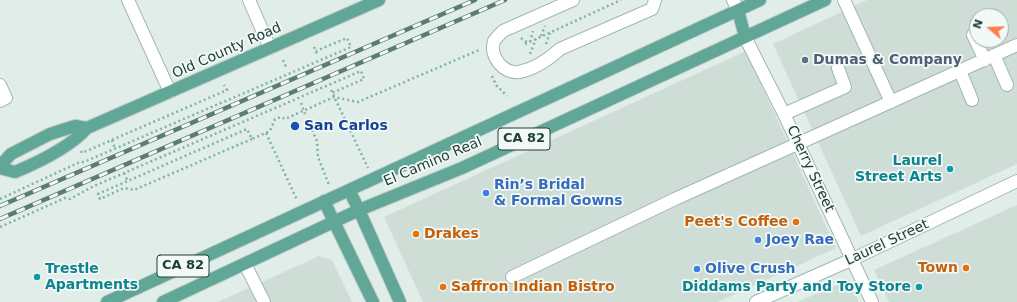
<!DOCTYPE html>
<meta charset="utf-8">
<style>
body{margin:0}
#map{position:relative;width:1017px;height:302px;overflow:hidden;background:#e1ede8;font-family:"DejaVu Sans",sans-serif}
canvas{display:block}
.north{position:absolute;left:969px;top:8px;width:40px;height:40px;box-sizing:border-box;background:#f2f9f6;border:1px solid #9eafaa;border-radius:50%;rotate:289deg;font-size:11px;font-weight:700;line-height:16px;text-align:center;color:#1f4038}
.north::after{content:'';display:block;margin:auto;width:14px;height:18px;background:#ff7c4d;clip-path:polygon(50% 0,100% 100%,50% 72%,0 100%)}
</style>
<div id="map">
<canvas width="1017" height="302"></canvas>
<div class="north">N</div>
</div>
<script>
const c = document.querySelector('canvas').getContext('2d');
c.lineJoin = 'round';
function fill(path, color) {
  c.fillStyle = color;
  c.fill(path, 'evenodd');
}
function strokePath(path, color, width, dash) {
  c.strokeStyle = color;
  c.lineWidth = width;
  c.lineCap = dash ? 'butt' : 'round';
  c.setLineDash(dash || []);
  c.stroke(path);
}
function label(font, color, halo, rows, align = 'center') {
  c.font = font + ' "DejaVu Sans",sans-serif';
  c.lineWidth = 3.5;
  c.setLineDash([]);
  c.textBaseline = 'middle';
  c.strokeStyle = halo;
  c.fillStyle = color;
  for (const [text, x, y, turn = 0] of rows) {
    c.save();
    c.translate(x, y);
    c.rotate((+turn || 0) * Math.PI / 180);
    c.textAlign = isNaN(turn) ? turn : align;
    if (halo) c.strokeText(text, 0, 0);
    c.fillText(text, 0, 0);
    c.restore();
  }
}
fill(new Path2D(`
 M867,0h150v164l-156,72 -88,-192zM977,16h24v24h-24z
 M746,51l90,197 -118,54h-295l-39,-85z
 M1017,205v97h-128l-15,-32z
 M319,256l13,4 20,42h-134z
 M849,279l10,23h-61z`), '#cfddd7');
const minor = new Path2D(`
 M128,0l42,92
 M249,0l21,48
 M573,0l-70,31c-3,3 -7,7 -9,10 -5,15 9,33 25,31 16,-3 30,-13 41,-23l92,-40 3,-9
 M733,0l5,10
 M844,0l47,102
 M973,35l12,25
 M745,37l39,77 88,188
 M994,55l13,30
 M960,71l12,29
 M0,85l6,13 -6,3
 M784,114l61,-27 -7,-19
 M245,264l19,38
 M512,277l163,-78 342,-154
 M756,302l97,-43 164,-78`);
const major = new Path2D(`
 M738,10l7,27
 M0,166l11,-12 39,-20 25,-8 12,2
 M0,168l15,4c24,-10 55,-25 72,-44l292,-128
 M349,190l10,20 41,92
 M324,201l49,101
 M107,302l653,-302
 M163,302l196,-92 103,-42 363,-168`);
strokePath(minor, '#a3b6b0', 14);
strokePath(major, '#c0cac7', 14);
strokePath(new Path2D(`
 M541,36l4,-10
 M521,38l7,5
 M530,42l3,-11
 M525,44l96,-44
 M546,44l4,-11
 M314,47l3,7
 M530,54l6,-15
 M283,60l3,7
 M492,76l4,9 11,11
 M331,90l37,78
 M301,103l4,11
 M312,130l5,11 1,16 11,28
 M266,133l31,67
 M252,139l-118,51 -10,-2 -24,11 -2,-5 149,-65 5,10 18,-8 5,-12 6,-2 4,2 49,-22 24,5 121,-52 1,2
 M112,140l3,9
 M81,151l1,2 145,-63 -3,-5
 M124,173l4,9
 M0,199l80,-37h4l267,-115 -4,-9 -31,13
 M0,227l65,-29 5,1 24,-13 267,-115 3,8 -32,14`), '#7eb4a4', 2.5, [2, 3]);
strokePath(minor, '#fff', 12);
strokePath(major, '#61a797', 12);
const rail = new Path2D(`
 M0,206l475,-206
 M0,219l505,-219`);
strokePath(rail, '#5a7c73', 4.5);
strokePath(rail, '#f2f9f6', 3, [9]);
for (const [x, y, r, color] of [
 [805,60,4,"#5c6f8a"],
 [295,126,5,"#1a4fb4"],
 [950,169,4,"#0f9aa8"],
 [486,193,4,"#3f7fe0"],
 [796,222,4,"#e8710a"],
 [416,234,4,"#e8710a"],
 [758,240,4,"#3f7fe0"],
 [966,268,4,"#e8710a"],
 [697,269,4,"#3f7fe0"],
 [37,277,4,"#0f9aa8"],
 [443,287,4,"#e8710a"],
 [919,287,4,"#0f9aa8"]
]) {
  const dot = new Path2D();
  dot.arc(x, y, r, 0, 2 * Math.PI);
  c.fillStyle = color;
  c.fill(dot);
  strokePath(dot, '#f2f9f6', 1.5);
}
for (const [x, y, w] of [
 [524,139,52],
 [183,266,52]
]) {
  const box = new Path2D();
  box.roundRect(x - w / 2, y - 11, w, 22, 3);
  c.fillStyle = '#f2f9f6';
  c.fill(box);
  strokePath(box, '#1f4038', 1);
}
label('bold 13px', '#1f4038', null, [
 ["CA 82",524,139],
 ["CA 82",183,266]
]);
label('14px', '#1f4038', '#f2f9f6', [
 ["Old County Road",227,51,-24],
 ["El Camino Real",433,162,-23],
 ["Cherry Street",810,169,65],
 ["Laurel Street",887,243,-25]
]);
label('bold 14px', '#4e5e75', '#f2f9f6', [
 ["Dumas & Company",813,60]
], 'left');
label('bold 14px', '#164399', '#f2f9f6', [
 ["San Carlos",304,126]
], 'left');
label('bold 14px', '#0d838f', '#f2f9f6', [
 ["Laurel",942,161],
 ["Street Arts",942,177],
 ["Trestle",45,269,"left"],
 ["Apartments",45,285,"left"],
 ["Diddams Party and Toy Store",911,287]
], 'right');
label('bold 14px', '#366cbe', '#f2f9f6', [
 ["Rin’s Bridal",494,185],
 ["& Formal Gowns",494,201],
 ["Joey Rae",766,240],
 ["Olive Crush",705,269]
], 'left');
label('bold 14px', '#c56008', '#f2f9f6', [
 ["Peet's Coffee",788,222],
 ["Drakes",424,234,"left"],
 ["Town",958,268],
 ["Saffron Indian Bistro",451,287,"left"]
], 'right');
</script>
